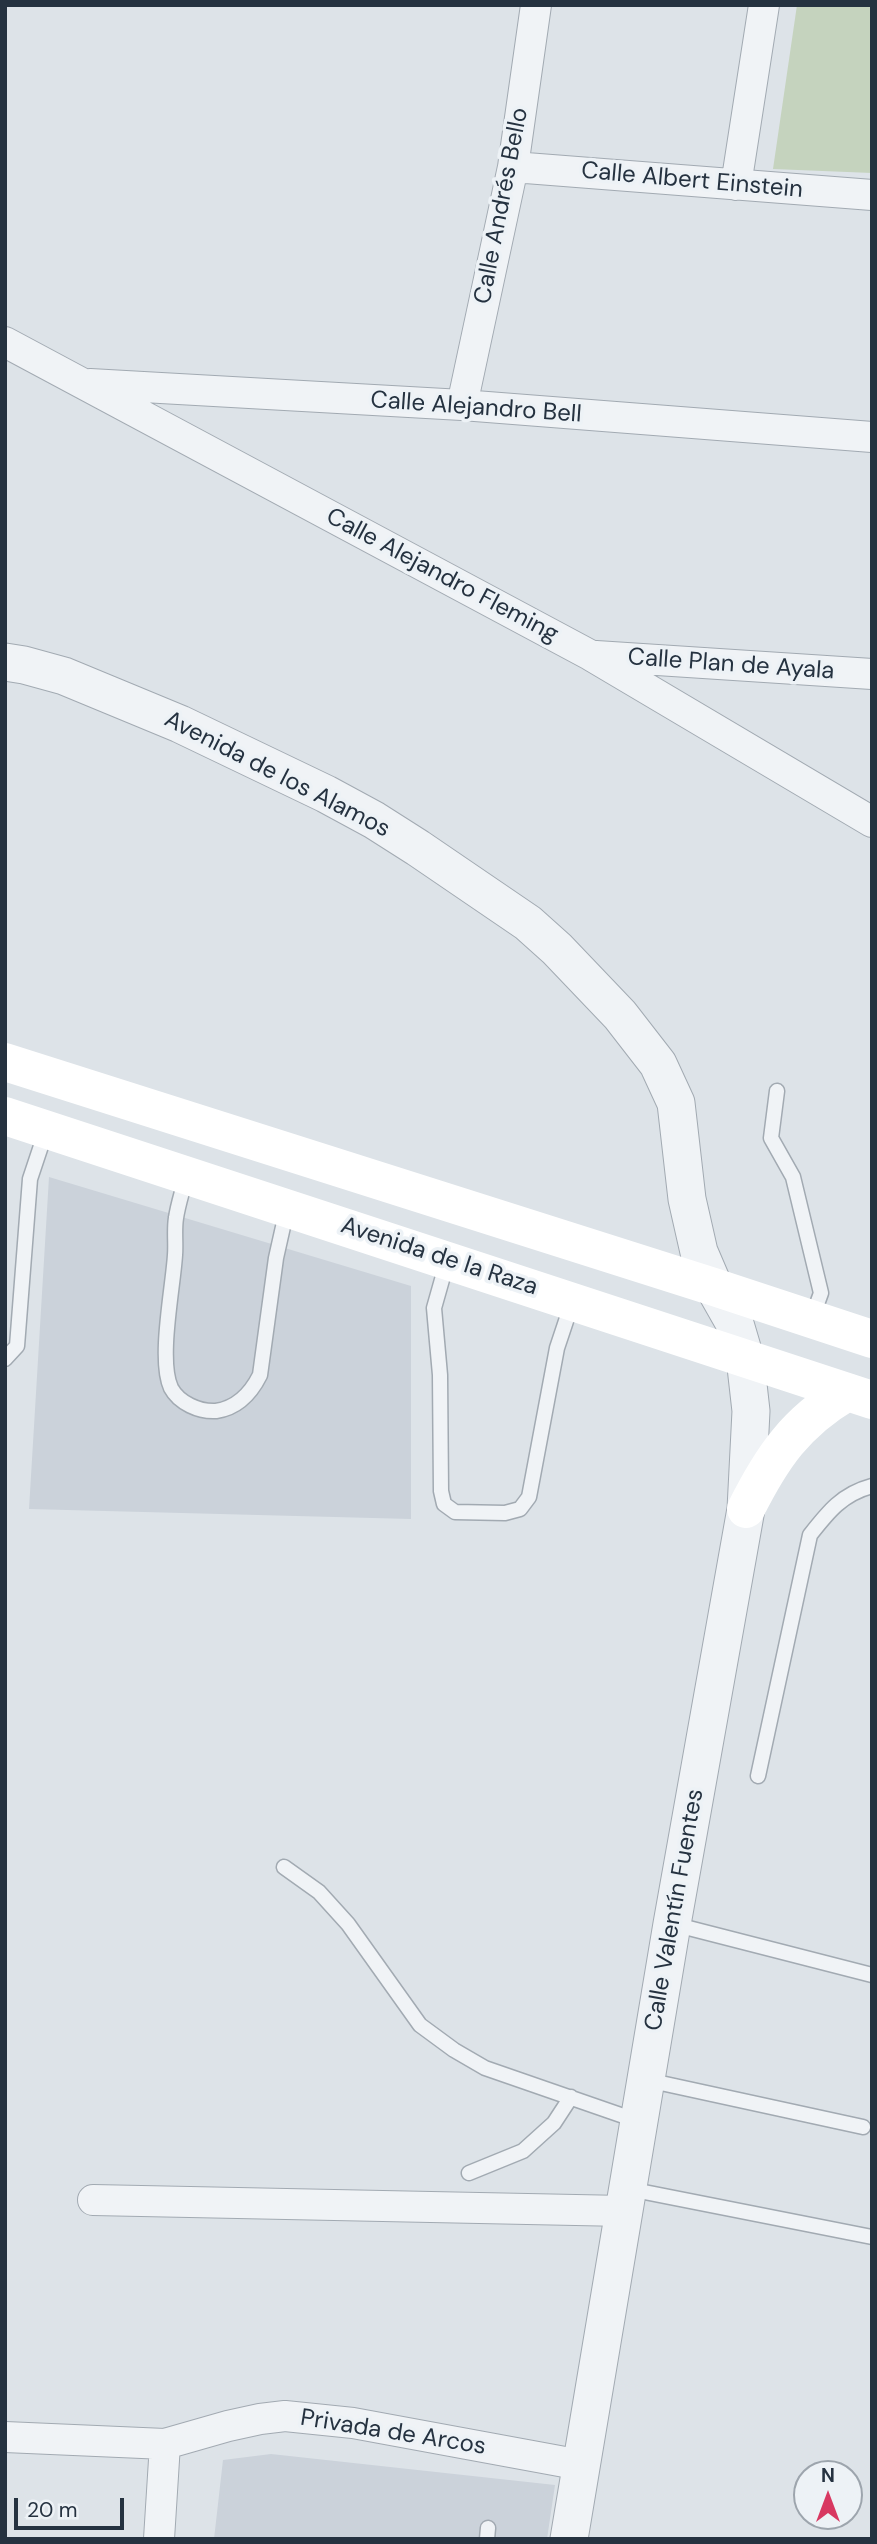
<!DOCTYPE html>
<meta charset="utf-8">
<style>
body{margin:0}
#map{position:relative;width:877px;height:2544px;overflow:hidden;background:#dde3e8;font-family:"DM Sans",sans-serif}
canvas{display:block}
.frame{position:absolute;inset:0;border:7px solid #253240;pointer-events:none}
.north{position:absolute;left:793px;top:2460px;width:70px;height:70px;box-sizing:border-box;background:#edf2f6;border:2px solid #9da5ad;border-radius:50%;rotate:0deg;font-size:19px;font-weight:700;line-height:28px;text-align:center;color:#253240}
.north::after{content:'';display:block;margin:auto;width:24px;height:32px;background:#d83861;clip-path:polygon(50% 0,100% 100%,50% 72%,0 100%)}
.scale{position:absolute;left:14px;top:2498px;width:110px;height:32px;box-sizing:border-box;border:4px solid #253240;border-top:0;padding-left:9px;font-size:21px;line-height:24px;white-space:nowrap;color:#253240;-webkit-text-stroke:5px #edf2f6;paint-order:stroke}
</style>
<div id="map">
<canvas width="877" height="2544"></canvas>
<div class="frame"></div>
<div class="north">N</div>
<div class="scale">20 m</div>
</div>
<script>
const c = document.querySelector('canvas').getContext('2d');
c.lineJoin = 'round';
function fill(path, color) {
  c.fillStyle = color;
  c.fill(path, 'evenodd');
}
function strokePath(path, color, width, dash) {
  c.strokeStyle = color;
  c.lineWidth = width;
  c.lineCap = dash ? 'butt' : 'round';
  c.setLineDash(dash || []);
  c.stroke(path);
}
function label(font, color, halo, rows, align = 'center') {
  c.font = font + ' "DM Sans",sans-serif';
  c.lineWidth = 7;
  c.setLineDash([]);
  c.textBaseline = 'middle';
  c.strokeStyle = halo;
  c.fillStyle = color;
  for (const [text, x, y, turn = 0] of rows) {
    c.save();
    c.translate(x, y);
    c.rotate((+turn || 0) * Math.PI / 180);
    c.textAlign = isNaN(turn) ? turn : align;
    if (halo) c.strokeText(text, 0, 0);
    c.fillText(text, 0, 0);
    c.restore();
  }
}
fill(new Path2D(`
 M49,1177l362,109v233l-382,-10z
 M271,2454l284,31 -8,54h-333l9,-79z`), '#cbd2da');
fill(new Path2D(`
 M797,5h75v168l-99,-4z`), '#c5d3be');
const service = new Path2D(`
 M777,1091l-6,47 22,39 28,116 -9,25
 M186,1176c-3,14 -8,28 -10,42 -2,12 0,25 -1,37 -2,33 -17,105 -4,133 8,15 28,24 45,23 21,-3 35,-18 44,-36l16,-117 11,-49
 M447,1262l-13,46 6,67 1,116 3,13 11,8 50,1 15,-4 9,-12 28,-149 15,-45
 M5,1359l12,-13 13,-167 16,-48
 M758,1776l52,-241c18,-23 32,-41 62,-49
 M284,1867l35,25 29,32 72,101 34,25 31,18 153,53
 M673,1924l199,51
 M647,2080l216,47
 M469,2173l54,-22 31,-28 17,-26
 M629,2189l243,48
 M487,2539l1,-11`);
const minor = new Path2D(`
 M513,167l359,28
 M736,185l28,-180
 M5,342l585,313 282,167
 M90,384l372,21 410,32
 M462,405l51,-238 23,-162
 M596,656l276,18
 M93,2200l531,11
 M5,2437l160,7 63,-18 32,-7 25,-3 68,7 228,42
 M159,2539l6,-95`);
const tertiary = new Path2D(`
 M5,662l19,3 40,11 116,48 146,70 48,26 44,28 110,75 29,26 63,66 38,49 18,39 11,96 12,53 15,35 21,37 10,34 6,53 -5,98 -74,415 -103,615`);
strokePath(service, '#a2aab2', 17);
strokePath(minor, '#a2aab2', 32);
strokePath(tertiary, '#a2aab2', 39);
strokePath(service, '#f0f3f6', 14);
strokePath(minor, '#f0f3f6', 30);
strokePath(tertiary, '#f0f3f6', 37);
strokePath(new Path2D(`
 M5,1062l709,225 158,52
 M5,1116l867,284
 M746,1509c26,-52 50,-87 101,-117`), '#fff', 38);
label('24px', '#253240', '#edf2f6', [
 ["Calle Albert Einstein",692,181,5],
 ["Calle Andrés Bello",502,206,-79],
 ["Calle Alejandro Bell",476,408,4],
 ["Calle Alejandro Fleming",442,576,28],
 ["Calle Plan de Ayala",731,665,4],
 ["Avenida de los Alamos",277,775,27],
 ["Avenida de la Raza",439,1257,18],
 ["Calle Valentín Fuentes",675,1910,-80],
 ["Privada de Arcos",393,2433,9]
]);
</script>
